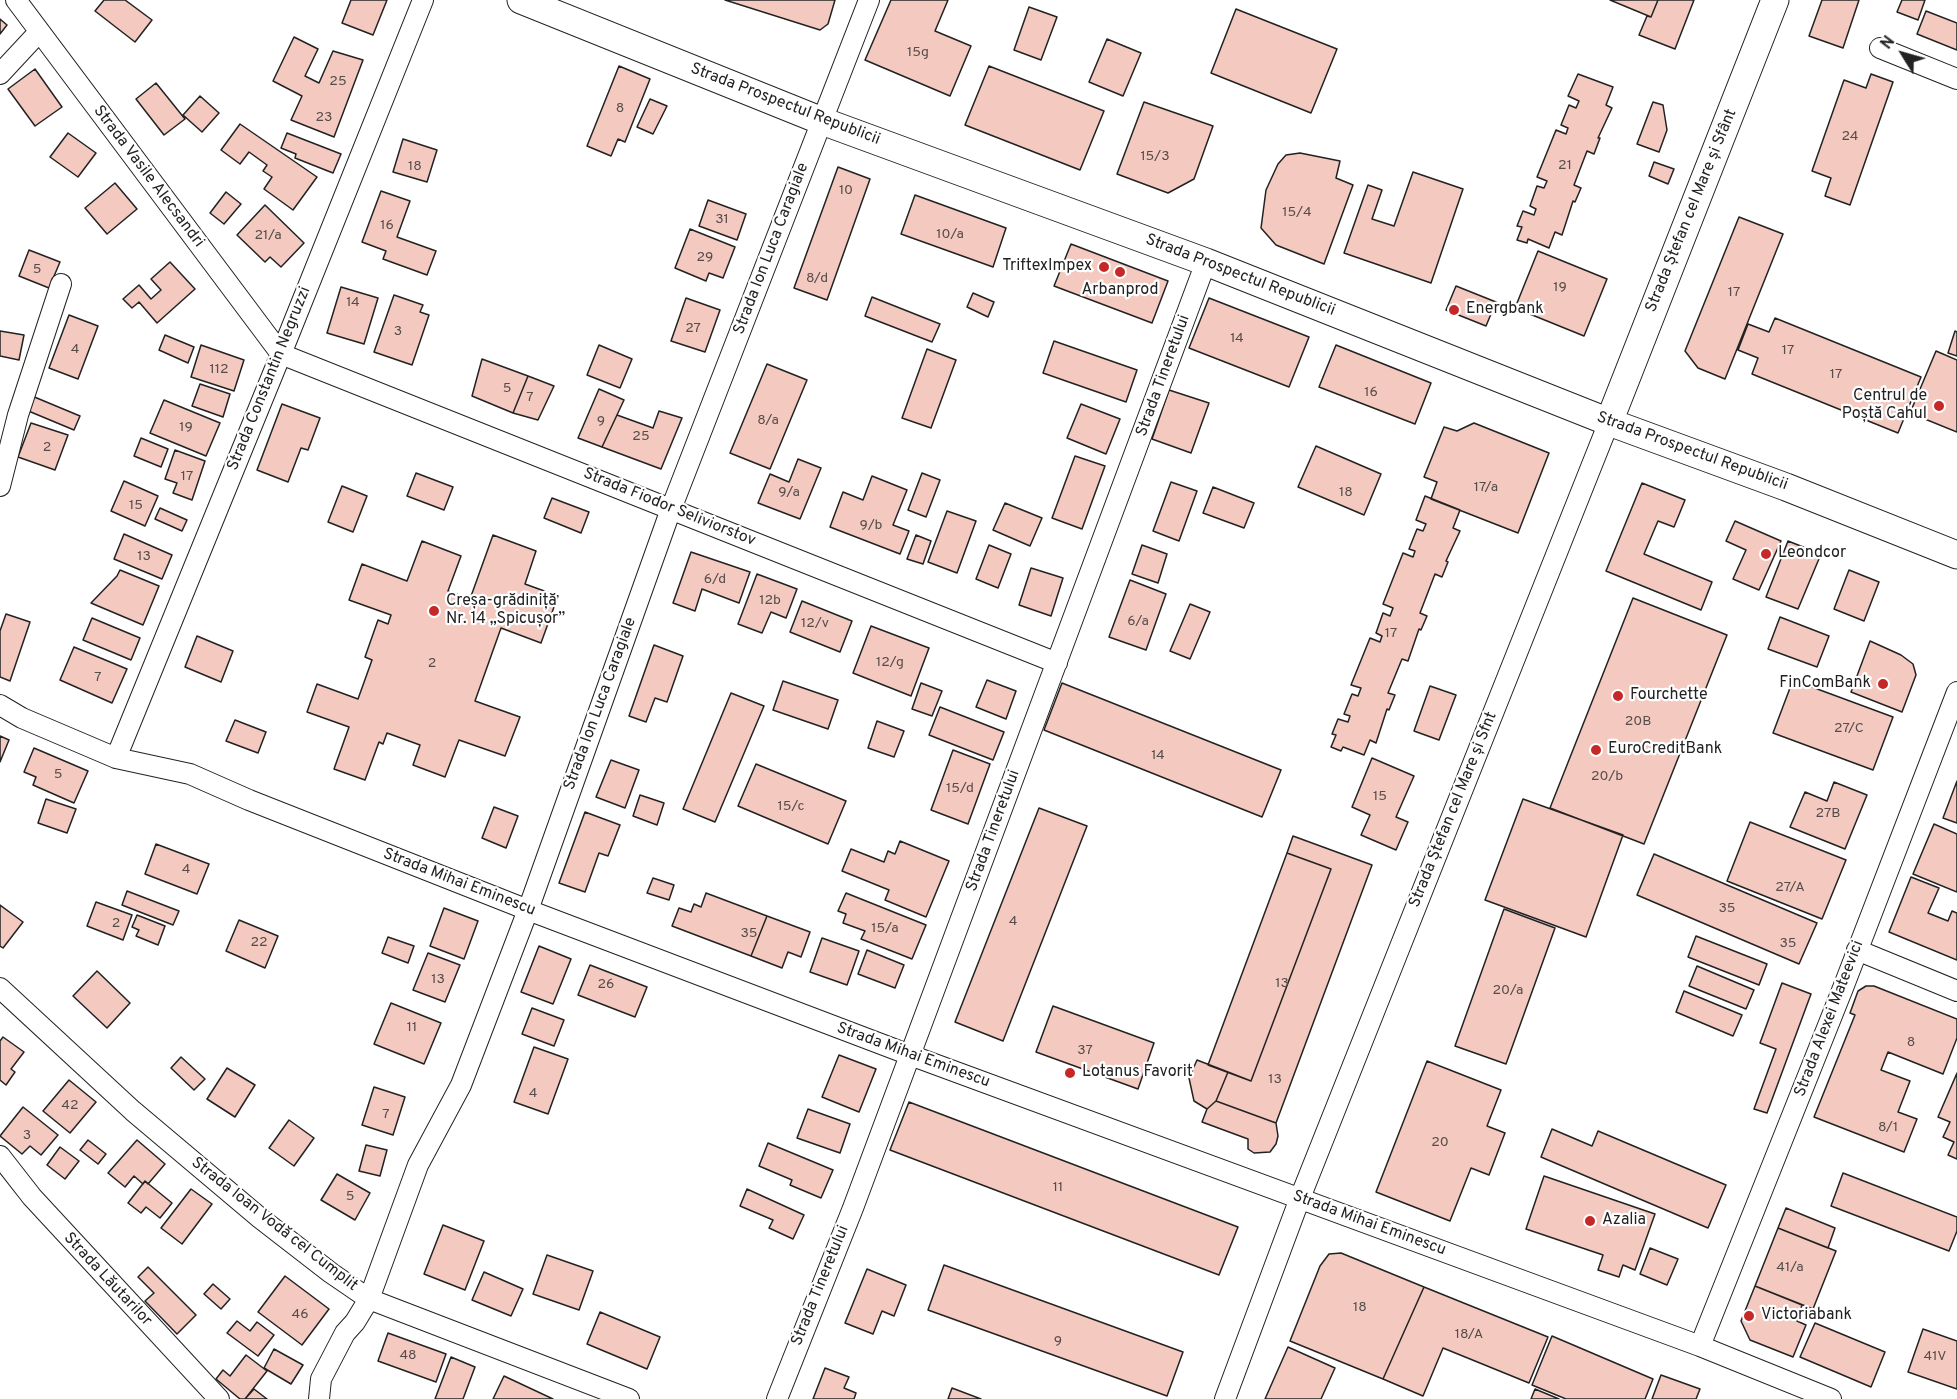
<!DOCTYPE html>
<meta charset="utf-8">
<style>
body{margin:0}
#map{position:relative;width:1957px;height:1399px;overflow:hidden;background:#fff;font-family:Overpass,sans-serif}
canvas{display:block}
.north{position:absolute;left:1873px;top:24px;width:60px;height:60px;-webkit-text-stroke:4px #fff;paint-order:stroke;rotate:307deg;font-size:16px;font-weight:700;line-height:24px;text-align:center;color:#222}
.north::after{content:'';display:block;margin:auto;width:21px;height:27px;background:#222;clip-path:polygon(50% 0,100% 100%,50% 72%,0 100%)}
</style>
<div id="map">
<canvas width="1957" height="1399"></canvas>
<div class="north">N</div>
</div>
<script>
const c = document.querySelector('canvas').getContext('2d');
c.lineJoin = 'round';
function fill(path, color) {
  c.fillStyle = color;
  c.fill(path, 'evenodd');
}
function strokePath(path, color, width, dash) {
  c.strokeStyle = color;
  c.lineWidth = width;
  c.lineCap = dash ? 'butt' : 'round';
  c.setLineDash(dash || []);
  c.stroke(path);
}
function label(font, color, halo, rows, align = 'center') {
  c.font = font + ' Overpass,sans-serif';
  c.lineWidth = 4.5;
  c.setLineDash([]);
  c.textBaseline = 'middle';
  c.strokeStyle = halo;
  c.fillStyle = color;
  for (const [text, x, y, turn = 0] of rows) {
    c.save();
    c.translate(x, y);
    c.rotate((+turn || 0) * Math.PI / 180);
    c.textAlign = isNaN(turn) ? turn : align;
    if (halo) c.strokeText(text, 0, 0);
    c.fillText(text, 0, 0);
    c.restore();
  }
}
const building = new Path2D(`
 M104,0h21l27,20 -17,22 -40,-31z
 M351,0h36l-14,35 -31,-12z
 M725,0h110l-7,24 -8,6z
 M891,0h57l-13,31 36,15 -21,50 -85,-36z
 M1610,0h48l-7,17z
 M1658,0h36l-19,49 -36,-14 8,-19 4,1z
 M1822,0h37l-16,48 -34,-12z
 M1902,0h23l-7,20 -21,-8z
 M1029,7l28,10 -16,43 -27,-10z
 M1236,9l101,40 -26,64 -100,-40z
 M1926,11l31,12v27l-40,-16z
 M0,19l7,6 -7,9z
 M294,37l24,12 -13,27 14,7 14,-32 30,9 -29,77 -43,-17 11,-24 -29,-15z
 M1107,39l34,14 -18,43 -34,-14z
 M619,66l31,13 -25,63 -7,-3 -7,17 -24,-10z
 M989,66l115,45 -24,59 -115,-45z
 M35,69l27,38 -27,19 -27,-37z
 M1578,74l35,13 -7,18 6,3 -14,30h2l-6,16 -7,-3 -13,34 7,3 -6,14 -2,-1 -11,34 -7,-3 -6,16 -21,-9 -1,4 -10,-3 5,-13 -5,-1 6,-15 11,4 2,-6 -6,-3 7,-20 7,2 3,-7 -10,-4 19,-47 10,4 2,-6 -7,-3 8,-20 7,3 3,-7 -11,-5z
 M1871,74l22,8 -43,123 -25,-9 6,-18 -19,-7 32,-91 22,8z
 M156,83l29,36 -21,16 -28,-36z
 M200,96l19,17 -17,19 -19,-17z
 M650,99l17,7 -14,28 -16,-7z
 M1144,102l69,24 -19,53 -26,14 -51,-19z
 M1653,102l10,3 4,25 -8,22 -22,-8z
 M240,124l77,53 -24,33 -29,-21 8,-12 -9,-6 4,-6 -18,-13 -9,12 -19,-14z
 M68,133l28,20 -18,24 -28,-20z
 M287,133l54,21 -8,19 -38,-15 1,-4 -15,-6z
 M403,139l34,11 -10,32 -34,-10z
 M1300,153l40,8 -4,17 17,7 -29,79 -48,-19 -15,-17 5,-38 12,-26 8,-9z
 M1654,162l20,7 -6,15 -19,-8z
 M838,167l32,12 -43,121 -33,-12z
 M1413,172l50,17 -32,94 -87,-30 24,-68 14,5 -10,29 22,7z
 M115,183l22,26 -30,25 -22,-26z
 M381,191l29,10 -13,36 39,14 -9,24 -44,-16 3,-8 -24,-9z
 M226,192l15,12 -17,20 -14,-11z
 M915,195l91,33 -13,39 -92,-33z
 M708,200l38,14 -9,26 -38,-14z
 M265,205l39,38 -23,24 -11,-10 -5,5 -28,-27z
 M1739,217l44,17 -58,145 -27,-11 -13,-17z
 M690,229l45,18 -12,31 -14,-5 -3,8 -31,-13z
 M1071,244l97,37 -16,42 -98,-37z
 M29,250l31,12 -11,26 -30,-12z
 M1538,251l69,28 -23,57 -69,-28z
 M170,262l25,27 -38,34 -18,-21 -7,6 -9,-9 16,-14 12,14 10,-9 -10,-11z
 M1456,286l40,16 -10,24 -40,-16z
 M341,287l37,11 -14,46 -37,-11z
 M973,293l21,9 -6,15 -21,-10z
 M394,295l29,10 -3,7 9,3 -17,50 -38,-13z
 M872,297l68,27 -8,18 -67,-26z
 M686,298l34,12 -15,42 -34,-11z
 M1209,298l100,39 -20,50 -100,-39z
 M69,315l29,11 -20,53 -29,-11z
 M1775,318l146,59 -23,56 -146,-59 6,-16 -20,-8 10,-26 21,8z
 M0,331l24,4 -5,25 -19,-4z
 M1955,331l2,1v24l-9,-3z
 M165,335l29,12 -6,16 -29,-13z
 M1054,341l83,29 -11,32 -83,-29z
 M201,345l43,15 -10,31 -43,-14z
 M599,345l33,14 -12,29 -33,-13z
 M1336,345l95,38 -16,41 -96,-37z
 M927,349l29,11 -25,68 -29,-10z
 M1936,351l21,9v72l-47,-19z
 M482,359l46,17 -15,37 -41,-17z
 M767,364l40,16 -37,89 -40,-16z
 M528,376l26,10 -16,34 -25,-7z
 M200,384l30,10 -7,23 -31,-11z
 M599,389l25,11 -22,47 -24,-9z
 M1169,390l40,13 -18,50 -39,-14z
 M32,396l48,20 -6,14 -48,-20z
 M164,400l56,23 -14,33 -56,-23z
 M282,404l38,14 -12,32 -7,-2 -13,34 -31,-12z
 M1081,404l39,15 -14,35 -39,-16z
 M659,411l23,7 -21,51 -59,-22 15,-32 36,13z
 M31,423l37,12 -13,35 -37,-13z
 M1474,423l75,30 -31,80 -87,-34 6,-17 -13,-5 20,-50 13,4z
 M141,438l27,11 -7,18 -27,-11z
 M1316,446l65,28 -17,41 -66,-28z
 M175,450l30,11 -13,39 -19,-7 4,-10 -12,-4z
 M1075,456l30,10 -23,63 -30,-11z
 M798,459l23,9 -21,51 -42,-16 12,-29 19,8z
 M416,473l37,14 -9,23 -37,-14z
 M922,473l18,7 -14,37 -18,-7z
 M872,476l35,14 -14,35 16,6 -9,23 -70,-27 13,-35 20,8z
 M124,481l34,15 -13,30 -34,-15z
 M1171,482l26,9 -18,50 -26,-10z
 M1642,483l43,17 -11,27 -16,-6 -14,33 68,28 -11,28 -95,-39z
 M342,486l25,10 -14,36 -25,-10z
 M1213,487l41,16 -10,25 -41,-15z
 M1425,496l35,14 -7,18 7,3 -14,30 2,1 -6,15 -7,-3 -15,39 7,3 -6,14 -2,-1 -11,32 -6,-2 -14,34 7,2 -6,15 -2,-1 -11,34 -6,-3 -6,15 -21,-8 -2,4 -10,-4 5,-12 -4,-1 6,-15 10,3 2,-6 -6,-2 8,-20 6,2 3,-8 -10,-3 19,-47 10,4 2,-6 -6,-3 7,-20 7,3 3,-8 -10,-4 20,-51 10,4 2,-6 -6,-2 8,-20 6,2 3,-7 -10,-4z
 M552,498l37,14 -8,21 -37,-15z
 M1005,503l37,15 -12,28 -37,-16z
 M160,508l27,12 -5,11 -27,-12z
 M947,511l29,10 -19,52 -29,-11z
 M1735,521l46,20 -22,49 -26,-11 13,-29 -20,-9z
 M124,534l48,21 -10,24 -48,-20z
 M493,535l43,16 -11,33 33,12 -17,47 -40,-15 -26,73 45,16 -15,39 -46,-16 -14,37 -32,-12 7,-20 -33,-12 -4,11 -4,-2 -14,38 -31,-11 15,-42 -42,-15 10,-28 41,15 14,-39 -7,-3 13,-37 10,4 3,-9 -42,-15 13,-36 45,17 15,-40 39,15 -13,35 22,8z
 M916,535l15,6 -8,23 -16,-5z
 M1788,541l33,13 -23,55 -32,-12z
 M989,545l22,9 -13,34 -22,-9z
 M1142,545l25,9 -9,29 -26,-9z
 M691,552l59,20 -11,31 -37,-14 -7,22 -22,-8z
 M1031,568l32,10 -12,38 -32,-11z
 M120,570l39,16 -16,39 -52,-22 26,-27z
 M1849,570l30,12 -15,39 -30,-12z
 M757,574l40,15 -11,29 -15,-6 -9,21 -24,-9z
 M1130,580l36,14 -20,56 -37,-13z
 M1633,598l94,37 -83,209 -94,-36z
 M802,601l50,20 -12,31 -50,-20z
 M1190,604l20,8 -20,47 -20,-8z
 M6,614l24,8 -20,59 -10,-4v-46z
 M1780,617l49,19 -12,31 -49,-18z
 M92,618l48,20 -9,22 -48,-20z
 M871,626l58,22 -18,48 -58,-23z
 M197,636l36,15 -12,31 -36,-15z
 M1870,641l31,14 12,9 3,11 -14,37 -51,-20z
 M654,645l29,11 -16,46 -12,-4 -9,24 -17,-6z
 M74,647l53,22 -15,34 -52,-23z
 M987,680l29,11 -10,28 -30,-12z
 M1793,680l100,37 -20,53 -100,-37z
 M783,681l55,19 -10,29 -55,-19z
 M921,683l21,8 -10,25 -20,-7z
 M1062,683l219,87 -19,47 -218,-87z
 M1430,686l26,9 -17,45 -25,-9z
 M731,693l33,13 -49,116 -32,-13z
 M940,707l64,25 -11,28 -64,-25z
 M235,720l31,12 -8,21 -32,-12z
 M877,721l27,10 -10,26 -26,-9z
 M0,736l9,4 -9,22z
 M34,748l54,23 -14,32 -41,-18 3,-8 -12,-5z
 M953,750l37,14 -22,60 -37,-14z
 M1372,758l42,18 -18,41 12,5 -12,28 -35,-15 9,-20 -18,-8z
 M611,760l28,10 -14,38 -29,-11z
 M756,764l90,37 -18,43 -90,-38z
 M1957,781v42l-14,-5z
 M1834,782l33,13 -22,54 -55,-22 15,-35 22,9z
 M640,795l24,8 -7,22 -24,-9z
 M46,799l30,10 -9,24 -29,-10z
 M1523,799l100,36 -37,102 -101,-37z
 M494,807l24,9 -12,32 -24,-10z
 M1039,808l48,18 -84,215 -48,-19z
 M585,812l35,13 -12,31 -9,-3 -14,39 -26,-9z
 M1750,822l96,38 -24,59 -95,-38z
 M1934,824l23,10v58l-44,-18z
 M1293,836l79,29 -96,258 -60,-22 12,-29 23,9 80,-212 -44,-16z
 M900,841l49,20 -23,56 -41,-17 4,-10 -47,-19 9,-22 33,13 4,-11 7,3z
 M156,844l53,20 -12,30 -52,-20z
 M1287,853l44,16 -80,212 -43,-16z
 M1654,854l163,69 -18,41 -162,-69z
 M1911,877l28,11 -11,25 20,8 4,-10 5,2v47l-68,-28z
 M653,878l21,7 -5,15 -22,-7z
 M127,891l52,20 -6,14 -51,-20z
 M706,893l61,23 -16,40 -79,-30 7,-18 12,4 3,-8 7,3z
 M846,893l80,32 -14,34 -51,-20 4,-8 -22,-8 3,-9 -8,-3z
 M96,902l36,13 -9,25 -36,-14z
 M0,905l23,17 -20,26 -3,-2z
 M444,908l34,13 -14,38 -34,-13z
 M1504,909l51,19 -49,136 -51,-18z
 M137,915l28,11 -7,19 -22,-9 3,-6 -7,-3z
 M767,916l43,16 -9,25 -13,-5 -6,16 -31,-12z
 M239,920l39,16 -13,32 -39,-17z
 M1696,936l71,28 -8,21 -71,-28z
 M388,937l26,9 -6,17 -26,-10z
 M822,938l37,13 -12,34 -37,-13z
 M539,946l32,13 -18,45 -32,-12z
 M867,950l37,15 -9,23 -37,-14z
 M428,953l32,12 -15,37 -32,-12z
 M590,965l57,22 -12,30 -57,-22z
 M1697,966l57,24 -8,19 -57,-23z
 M97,971l33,32 -23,25 -34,-32z
 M1782,983l29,11 -44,119 -13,-4 22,-60 -16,-6z
 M1866,986h8l83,33v19l-14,36 -55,-22 -7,18 29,11 -12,31 19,7 -13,33 -90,-35 41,-102 -5,-2 8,-22z
 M1684,991l58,24 -9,21 -57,-24z
 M391,1003l50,20 -17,41 -50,-20z
 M1053,1006l101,37 -16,46 -102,-37z
 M532,1008l32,12 -10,26 -32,-12z
 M3,1037l21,15 -13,17 4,3 -9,13 -6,-5v-39z
 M534,1047l34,12 -20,55 -34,-12z
 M839,1055l37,14 -17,43 -37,-15z
 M181,1057l24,22 -11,11 -23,-22z
 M1197,1060l31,12 -12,29 -9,8 -13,-8 -5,-23z
 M1427,1061l74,29 -14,36 18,7 -16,42 -18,-7 -21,53 -74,-29z
 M227,1068l28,17 -20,32 -28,-18z
 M1957,1073v86l-9,-4 6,-13 -11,-5 7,-15 -12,-5z
 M69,1080l27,22 -26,31 -27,-22z
 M374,1087l31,10 -12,38 -31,-10z
 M1216,1101l60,22 2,13 -2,8 -6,8 -16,1 -6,-4v-10l-46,-17 5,-13z
 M909,1102l329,125 -19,48 -329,-125z
 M23,1107l35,28 -17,20 -11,-9 -8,8 -22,-18z
 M808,1109l42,15 -10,29 -43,-15z
 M289,1120l25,18 -20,28 -25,-18z
 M1552,1129l40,17 6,-15 128,54 -18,43 -167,-71z
 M88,1140l18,14 -8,10 -18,-14z
 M137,1140l28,24 -17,20 -3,-3 -2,3 -9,-8 -9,11 -17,-14z
 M768,1143l65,27 -12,28 -31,-13 2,-5 -33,-14z
 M366,1145l21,5 -7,26 -21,-5z
 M60,1147l19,14 -14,18 -18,-14z
 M1843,1173l114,44v14l-8,20 -118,-45z
 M337,1174l33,19 -15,27 -34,-20z
 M1544,1176l111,38 -20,56 -12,-5 -4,12 -21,-7 5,-15 -77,-26z
 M145,1181l27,22 -12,15 -14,-11 -5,6 -13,-10z
 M191,1189l21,15 -30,40 -21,-16z
 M747,1189l57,26 -11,24 -24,-11 4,-8 -33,-14z
 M1786,1208l49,20 -7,20 -50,-20z
 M443,1225l41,16 -19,49 -41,-16z
 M1778,1228l58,23 -23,58 -58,-23z
 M1650,1248l28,11 -11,26 -27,-11z
 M1341,1253l83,34 -41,92 -93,-38 30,-75 9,-12z
 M547,1255l46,16 -14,39 -46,-16z
 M944,1265l239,87 -16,44 -239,-86z
 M148,1267l48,48 -19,19 -32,-33 9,-8 -16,-16z
 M867,1269l39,16 -12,31 -12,-5 -9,23 -28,-11z
 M484,1272l39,17 -12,27 -39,-16z
 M285,1276l44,33 -27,36 -44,-33z
 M213,1284l17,15 -9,10 -17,-15z
 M1755,1286l47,19 -5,16 9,4 -13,32 -43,-17 -9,-19z
 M1424,1287l124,50 -19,46 -86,-35 -20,48 -40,-17z
 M600,1312l60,25 -13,32 -60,-25z
 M237,1321l13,10 7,-9 17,13 -16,21 -31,-23z
 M1815,1323l70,29 -14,35 -71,-30z
 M1923,1329l34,12v48l-49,-17z
 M388,1333l58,21 -10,28 -58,-21z
 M1552,1336l101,43 -8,20h-79l-34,-14z
 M1288,1347l47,21 -14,31h-56z
 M274,1349l29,16 -12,19 -27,-16z
 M246,1355l21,16 -22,28h-5l-24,-20 7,-9 7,6z
 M451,1357l24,10 -12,32h-28z
 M825,1368l24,9 -5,11 12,5 -2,6h-41z
 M1661,1375l39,14 -4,10h-44z
 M504,1376l49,23h-60z
 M952,1388l29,11h-33z
 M254,1389l13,10h-22z
 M1535,1389l24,10h-28z`);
fill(building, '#f3c9c0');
strokePath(building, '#222', 1.5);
const street = new Path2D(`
 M16,0l265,354 776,309
 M1880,48l77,31
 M0,74l39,-42
 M0,486l18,-71 43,-131
 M0,705l22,13 94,40 74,16 59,26 279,110 382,145 790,291 131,53
 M116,758l165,-404 142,-354
 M1857,950l100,41
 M0,988l133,123 127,107 71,55 38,26 260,100
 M0,1156l32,41 187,202
 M1700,1346l143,-358 114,-296
 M319,1399l2,-20 24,-46 10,-11 14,-23 49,-134 43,-80 67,-175 143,-401 198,-509
 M777,1399l76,-191 353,-946
 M1225,1399l75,-201 309,-776`);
const secondary = new Path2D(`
 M521,0l301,121 384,141 403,160 177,65 171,68
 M1609,422l166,-422`);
strokePath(street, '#222', 22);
strokePath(secondary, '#222', 29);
strokePath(street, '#fff', 20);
strokePath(secondary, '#fff', 27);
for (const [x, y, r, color] of [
 [1104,267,6,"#c62828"],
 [1120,272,6,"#c62828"],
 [1454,310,6,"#c62828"],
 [1939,406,6,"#c62828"],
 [1766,554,6,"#c62828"],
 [434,611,6,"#c62828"],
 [1883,684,6,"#c62828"],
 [1618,696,6,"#c62828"],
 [1596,750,6,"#c62828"],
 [1070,1073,6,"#c62828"],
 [1590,1221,6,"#c62828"],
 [1749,1316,6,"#c62828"]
]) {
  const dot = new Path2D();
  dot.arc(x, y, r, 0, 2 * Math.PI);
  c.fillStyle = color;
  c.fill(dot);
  strokePath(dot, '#fff', 2);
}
label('14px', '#564c4a', null, [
 ["15g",918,53],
 ["25",338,82],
 ["8",620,109],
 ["23",324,118],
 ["24",1850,137],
 ["15/3",1155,157],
 ["21",1565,166],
 ["18",415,167],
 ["10",846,191],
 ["15/4",1297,213],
 ["31",722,220],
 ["16",387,226],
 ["10/a",950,235],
 ["21/a",268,236],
 ["29",705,258],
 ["5",37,270],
 ["8/d",817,279],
 ["19",1560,288],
 ["17",1734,293],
 ["14",353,303],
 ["27",693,329],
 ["3",398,332],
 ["14",1237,339],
 ["4",75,350],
 ["17",1788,351],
 ["112",219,370],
 ["17",1836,375],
 ["5",507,389],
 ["16",1371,393],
 ["7",530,398],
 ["8/a",768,421],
 ["9",601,422],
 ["19",186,428],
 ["25",641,437],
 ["2",47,448],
 ["17",187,477],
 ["17/a",1486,488],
 ["9/a",789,493],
 ["18",1346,493],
 ["15",136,506],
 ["9/b",871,526],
 ["13",144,557],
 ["6/d",715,580],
 ["12b",770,601],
 ["6/a",1138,622],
 ["12/v",815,624],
 ["17",1391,634],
 ["12/g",890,663],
 ["2",432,664],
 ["7",98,678],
 ["20B",1638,722],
 ["27/C",1849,729],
 ["14",1158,756],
 ["5",58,775],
 ["20/b",1607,777],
 ["15/d",960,789],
 ["15",1380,797],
 ["15/c",791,807],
 ["27B",1828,814],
 ["4",186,870],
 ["27/A",1790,888],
 ["35",1727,909],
 ["4",1013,922],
 ["2",116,924],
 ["15/a",885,929],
 ["35",749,934],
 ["22",259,943],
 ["35",1788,944],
 ["13",438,980],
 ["13",1282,984],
 ["26",606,985],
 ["20/a",1508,991],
 ["11",412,1028],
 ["8",1911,1043],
 ["37",1085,1051],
 ["13",1275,1080],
 ["4",533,1094],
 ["42",70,1106],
 ["7",386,1115],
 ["8/1",1888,1128],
 ["3",27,1136],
 ["20",1440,1143],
 ["11",1058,1188],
 ["5",350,1197],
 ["41/a",1790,1268],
 ["18",1360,1308],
 ["46",300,1315],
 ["18/A",1469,1335],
 ["9",1058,1342],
 ["48",408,1356],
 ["41V",1935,1357]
]);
label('16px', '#222', '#fff', [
 ["Strada Prospectul Republicii",785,105,21],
 ["Strada Vasile Alecsandri",148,177,53],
 ["Strada Ștefan cel Mare și Sfânt",1692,211,-68],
 ["Strada Ion Luca Caragiale",772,249,-69],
 ["Strada Prospectul Republicii",1240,276,21],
 ["Strada Tineretului",1164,376,-70],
 ["Strada Constantin Negruzzi",270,379,-68],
 ["Strada Prospectul Republicii",1692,452,20],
 ["Strada Fiodor Seliviorstov",669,508,22],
 ["Strada Ion Luca Caragiale",601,704,-70],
 ["Strada Ștefan cel Mare și Sfnt",1454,810,-68],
 ["Strada Tineretului",994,831,-70],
 ["Strada Mihai Eminescu",459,883,21],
 ["Strada Alexei Mateevici",1830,1019,-69],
 ["Strada Mihai Eminescu",913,1056,20],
 ["Strada Mihai Eminescu",1369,1224,20],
 ["Strada Ioan Vodă cel Cumplit",274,1225,38],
 ["Strada Lăutarilor",107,1280,47],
 ["Strada Tineretului",821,1286,-68]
]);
label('16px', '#222', '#fff', [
 ["TriftexImpex",1092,267,"right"],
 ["Arbanprod",1120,291,"center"],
 ["Energbank",1466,310],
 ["Centrul de",1927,397,"right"],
 ["Poștă Cahul",1927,415,"right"],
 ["Leondcor",1778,554],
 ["Creșa-grădiniță",446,602],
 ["Nr. 14 „Spicușor”",446,620],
 ["FinComBank",1871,684,"right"],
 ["Fourchette",1630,696],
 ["EuroCreditBank",1608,750],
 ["Lotanus Favorit",1082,1073],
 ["Azalia",1602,1221],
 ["Victoriabank",1761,1316]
], 'left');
</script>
